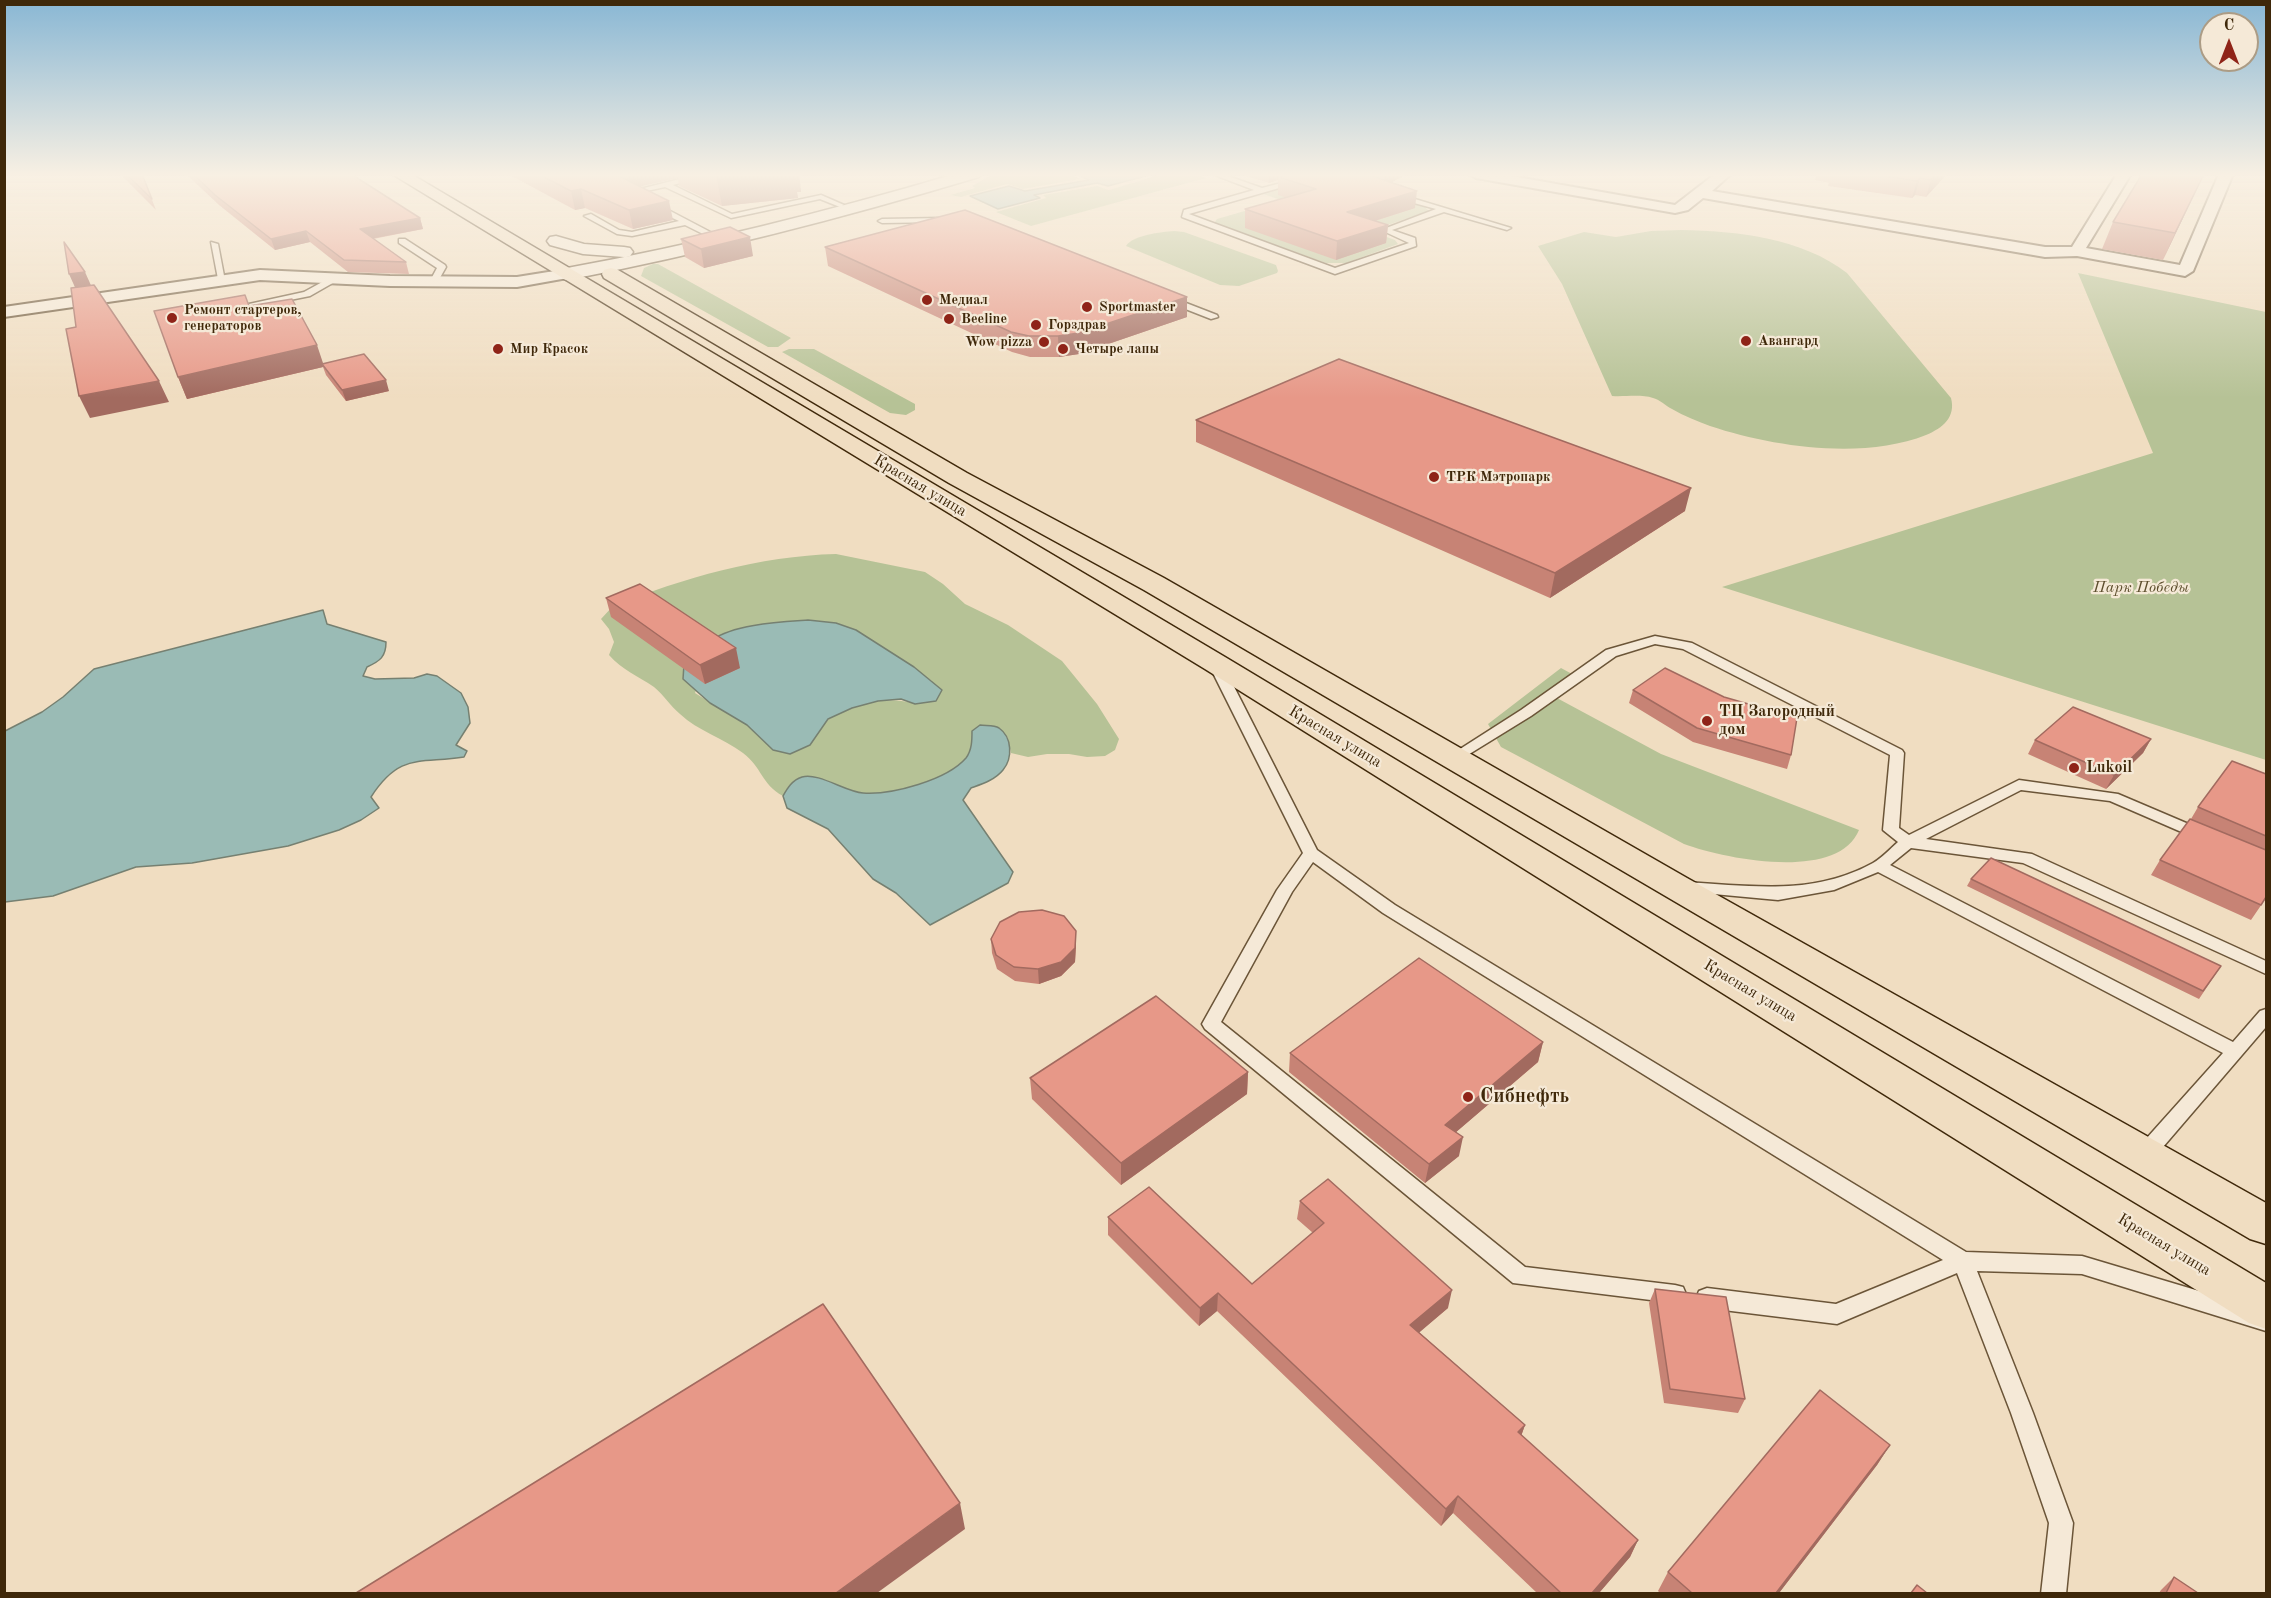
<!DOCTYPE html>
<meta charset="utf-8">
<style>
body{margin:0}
#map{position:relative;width:2271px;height:1598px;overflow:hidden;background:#f0ddc1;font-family:"Old Standard TT",serif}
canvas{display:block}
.frame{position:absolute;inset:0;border:6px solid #3f280a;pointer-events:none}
.north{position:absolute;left:2199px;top:12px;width:60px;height:60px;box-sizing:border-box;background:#f5e9d7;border:2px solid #ac9c85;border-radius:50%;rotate:0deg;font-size:16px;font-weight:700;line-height:24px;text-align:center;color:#3f280a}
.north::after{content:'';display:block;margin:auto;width:21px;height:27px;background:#8f2418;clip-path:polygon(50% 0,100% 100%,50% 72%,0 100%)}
</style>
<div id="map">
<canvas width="2271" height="1598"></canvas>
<div class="frame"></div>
<div class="north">С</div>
</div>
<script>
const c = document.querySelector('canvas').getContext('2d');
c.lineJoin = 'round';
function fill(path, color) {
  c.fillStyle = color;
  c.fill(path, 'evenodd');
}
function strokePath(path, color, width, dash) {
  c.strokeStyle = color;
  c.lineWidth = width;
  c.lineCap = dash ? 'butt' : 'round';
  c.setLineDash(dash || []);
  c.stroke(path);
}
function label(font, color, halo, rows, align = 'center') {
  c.font = font + ' "Old Standard TT",serif';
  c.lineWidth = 4.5;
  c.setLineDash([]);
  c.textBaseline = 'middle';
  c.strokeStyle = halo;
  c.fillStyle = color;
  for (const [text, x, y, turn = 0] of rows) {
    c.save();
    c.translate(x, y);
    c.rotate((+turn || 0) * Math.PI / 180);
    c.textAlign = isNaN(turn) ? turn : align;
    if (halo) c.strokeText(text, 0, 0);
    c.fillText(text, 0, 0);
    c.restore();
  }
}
fill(new Path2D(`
 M993,174h75l12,5 -57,10 -16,-5 -46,13 -11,-2 25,-7 -3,-2z
 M1162,174h34l10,4 -175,48 -35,-14 50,-14 -3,-3 54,-9 12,4z
 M1313,178h18l93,28 5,5 -59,20 25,9 3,4 -52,19h-20l-112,-40 3,-4 48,-14 81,25 67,-22 -98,-1 -8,2 -44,-15z
 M1681,230c56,1 121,8 166,43l104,125c5,19 -8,30 -25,37 -63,25 -153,12 -216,-9 -13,-5 -26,-10 -38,-17 -6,-3 -13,-10 -19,-11 -12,-4 -29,-1 -41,-2l-50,-112 -24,-38 46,-14 32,5 35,-6z
 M1174,231l10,1 92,33 2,6 -1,2 -38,13 -19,-1 -94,-39c7,-11 35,-14 48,-15z
 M653,264h5l133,74 -13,9h-10l-127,-71 3,-8z
 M2078,273l188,39v448l-544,-173 431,-134z
 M789,349h25l101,55v6l-9,5 -16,-2 -108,-61z
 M836,554l89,18 18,12 22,20 43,21 54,36 35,43 22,35 -4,11 -10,6 -18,1 -18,-3h-22l-19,3 -17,-4 -4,-17 -35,-5c0,9 0,19 -6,27 -19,22 -74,37 -103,35 -17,-1 -45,-21 -61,-16 -10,3 -15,11 -19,19 -22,-12 -21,-29 -40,-43 -20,-15 -45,-22 -63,-39 -10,-8 -16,-19 -26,-27 -16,-11 -32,-17 -45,-32l5,-13 -5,-13 -8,-10 12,-13c71,-28 146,-50 223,-52zM808,620l28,3 20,7 76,51 -17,23c-26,-9 -62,-1 -86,15 -8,5 -14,17 -19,26l-37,5 -26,-25 -52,-32 18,-54c28,-15 64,-16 95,-19z
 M1561,668l22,12 -28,17 106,57 198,76c-21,52 -134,29 -175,14l-183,-97 -13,-23z`), '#b6c296');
const water = new Path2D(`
 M1077,174h76l-45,12 -11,-3 -63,12 6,3 -42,11 -28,-13 39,-10 16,5 64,-11z
 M323,610l4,14 59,18c0,15 -6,19 -19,25l-4,9 12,3 39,-1 13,-4 10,2 24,17 7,14 2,16 -14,22 11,6 -3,6c-44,7 -64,-5 -93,40l8,11 -18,12 -22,10 -51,16 -96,17 -56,4 -83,29 -48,6v-171l37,-19 21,-15 31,-28z
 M808,620l28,3 20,7 58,37 28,23 -6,11 -21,3 -14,-5 -23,2 -26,7 -24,11 -18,26 -20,9 -17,-4 -26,-25 -37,-22 -27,-24 1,-15c9,-8 18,-17 28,-24 22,-16 69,-18 96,-20z
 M980,725c6,1 14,0 19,3 13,9 14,30 4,42 -8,10 -21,14 -32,18l-8,12 50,72 -5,11 -78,42 -34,-32 -23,-14 -45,-50 -41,-21 -4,-12c4,-7 9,-16 19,-19 16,-5 44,15 61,16 29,2 84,-13 103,-35 6,-8 6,-18 6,-27z`);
fill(water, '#9abbb5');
strokePath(water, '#768071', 1.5);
const service = new Path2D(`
 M700,174h13l-40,11 59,29 89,-19 23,10 -4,2 -20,-8 -89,19 -66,-31 -37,8 -4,-2z
 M1212,174h10l40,14 38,-10v4l-111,32 146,54 74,-25 -28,-13 55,-21 -44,-12 3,-4 116,35 -4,2 -63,-18 -52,18 23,8 1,8 -81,28 -153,-57 2,-7 70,-20z
 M651,204h6l59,31 -7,2 -24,-12 -53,11 -15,-2 -33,-18 7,-2 28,16 13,2 47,-11 -28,-13z
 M942,218l4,2 -1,2 -63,1 -4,-2 4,-2z
 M399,239h6l40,26 1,2 -9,16 -7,-2 7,-13 -38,-25z
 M211,242l7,2 7,37 -7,-2z
 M335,275l4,3 -1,2 -28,16 -80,16 -4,-3 78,-17z
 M1168,296l49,19 1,2 -7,2 -46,-18v-4z
 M1655,636l37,7 210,107 2,3 -5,75 10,7 110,-55 99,14 87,37 3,4 -3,4 -5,1 -90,-39 -89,-11 -95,49 106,15 234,107v13l-243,-111 -112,-15 -21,17 343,177 27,-31 6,-2v18l-115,134 -7,2 -7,-2 -3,-6 3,-6 86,-96 -345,-181 -44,18 -56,10 -97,-9 -2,-4 2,-4 6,-1c64,4 126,14 186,-19 9,-5 17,-14 25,-21l-15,-12 7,-75 -207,-106 -28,-5 -39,12 -85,60 -73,45 -5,1 -7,-4 75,-48 85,-60z
 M1215,659l7,4 95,187 78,55 571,347 116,4 184,55v20l-184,-57 -105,-3 56,142 40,110 -7,71h-25l8,-71 -38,-110 -54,-140 -120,51 -130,-16 -8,-3 -3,-7 3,-7 8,-3 129,16 107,-44 -560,-347 -70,-51 -21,30 -71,130 304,245 150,18 8,2 3,7 -3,7 -8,2 -162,-20 -308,-254 -3,-5 75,-134 26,-37 -95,-190z`);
const minor = new Path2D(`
 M1469,174h31l175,31 40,-31h16l-19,17 333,56h27l45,-73h14l-45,74 94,17 39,-91h14l-40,97 -8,5 -108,-20 -32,1 -342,-59 -15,12 -13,3 -199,-35z
 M567,269l8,5 -2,3 -56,10 -127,-1 -130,-6 -256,37v-10l256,-37 130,6 127,1z`);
const tertiary = new Path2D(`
 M955,174h26l-2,3c-136,41 -273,76 -412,103l-7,-2 -2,-4 2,-4 7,-2c131,-24 260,-56 388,-94z
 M556,236l28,8 40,3 6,1 3,4 -3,4 -6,1 -41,-3 -33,-9 -3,-4 3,-4z`);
const trunk = new Path2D(`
 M392,174h19l814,483 1041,626v46l-17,-6 -1044,-654z
 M611,268l7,2 349,203 197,105 523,300 579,325v41l-16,-5 -1106,-649 -195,-107 -345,-205 -2,-4 2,-4z`);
strokePath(service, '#6b5538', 3);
strokePath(minor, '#6b5538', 4);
strokePath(tertiary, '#6b5538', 3);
strokePath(trunk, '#3f280a', 3);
fill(service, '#f5e9d7');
fill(minor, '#f5e9d7');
fill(tertiary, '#f5e9d7');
fill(trunk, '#f0ddc1');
fill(new Path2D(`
 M120,174h22l14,36z
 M186,174h165l69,44 3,11 -50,10 33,23 3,12 -61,-2 -38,-30 -35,8 -56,-45z
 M508,174h291l2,18h-4l1,6 -76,8 -43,-20 -1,-8 -38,8 33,34 -40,9 -48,-21 -10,2z
 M1240,174h167l-15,8 23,26 -40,13 13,4 -2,18 -50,17 -91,-32v-19l42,-11 -9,-3v-15l-9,3z
 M1817,174h130l-21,23 -11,-2 -3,3 -84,-12 1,-3 -14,-3z
 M2142,174h62l-41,86 -61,-11 11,-27z
 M681,239l72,17 -49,12 -19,-11z
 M825,247l362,70 -108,37 -20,3h-29l-18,-5 -184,-86z
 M323,363l66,28 -43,10 -20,-26 -3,-8 -136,32 -9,-22z
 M1196,420l489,91 -135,87 -354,-156z
 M606,598l134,70 -35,16 -94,-67z
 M1633,690l158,65 -4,14 -94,-27 -64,-39z
 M2151,739l-8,14 -37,36 -78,-35 7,-14z
 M2266,774v124l-15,22 -100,-45 9,-15 31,-41 7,-12z
 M1971,879l250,87 -22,33 -232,-113z
 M991,939l85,6 -1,17 -14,14 -22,8 -24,-3 -18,-12 -5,-16z
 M1543,1042l-5,20 -82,70 3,24 -34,27 -136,-111 1,-19z
 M1248,1072l-1,22 -126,91 -89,-86 -2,-21z
 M1300,1201l148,107 -29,24 106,93 -4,11 117,104 -8,17 -31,36h-62l-84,-80 -12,13 -224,-215 -18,15 -91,-91v-18l144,67 61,-51 -16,-14z
 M1655,1289l90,110 -7,14 -74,-10 -15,-100z
 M1890,1445l-13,20 -98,128h-119l-2,-2 10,-19z
 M2174,1577l24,16h-39l2,-3z`), '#c78375');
fill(new Path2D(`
 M626,174h51l1,4 -49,11z
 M716,174h83l2,18h-4l1,6 -76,8z
 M1269,174h15v5l-5,-2 -1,3 -9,3z
 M1385,174h22l-24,13z
 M1936,174h11l-21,23 5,-17z
 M2204,174l-41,86 12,-27z
 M1920,178l-5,17 -3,3 5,-17z
 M581,189l4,19 -10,2 -4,-19z
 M1417,191l-2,17 -69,22 1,-18z
 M669,201l4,19 -40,9 -4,-19z
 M420,218l3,11 -59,11 -4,-11z
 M1388,225l-2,18 -50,17 1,-19z
 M306,231l4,11 -35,8 -4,-11z
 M750,237l3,19 -49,12 -3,-19z
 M85,272l9,20 -16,2 -9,-20z
 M1187,297v20l-108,37 -20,3 -1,-21z
 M317,345l7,21 -2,-2 1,3 -136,32 -9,-22z
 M386,380l3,11 -43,10 -4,-11z
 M159,381l10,21 -79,16 -11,-22z
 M1691,488l-6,23 -135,87 5,-25z
 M736,648l4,20 -35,16 -5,-19z
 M2151,739l-8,14 -37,36 8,-14z
 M1076,931v14l-1,17 -14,14 -22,8 -1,-15z
 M1543,1042l-5,20 -97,83 4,-20z
 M1248,1072l-1,22 -126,91v-22z
 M1463,1137l-4,19 -34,27 4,-19z
 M1452,1290l-4,18 -41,35 3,-18z
 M1218,1293l-1,18 -18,15 1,-18z
 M1525,1425l-6,17 -1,-10z
 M1890,1445l-13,20 -98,128h-3z
 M1458,1496l-5,17 -12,13 5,-17z
 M960,1503l5,26 -88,64h-41z
 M1638,1540l-8,17 -31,36h-7z`), '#a26a5f');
const building = new Path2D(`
 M126,174h16l10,25z
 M193,174h158l69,44 -60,11 46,33 -62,-2 -38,-29 -35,8 -56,-44z
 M538,174h77l54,27 -40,9 -48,-21 -10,2z
 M1289,174h77l51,17 -70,21 41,13 -51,16 -92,-32 71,-20 -37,-12z
 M1873,174h63l-5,6 -11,-2 -3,3z
 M2142,174h62l-29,59 -62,-11z
 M965,210l222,87 -108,36 -21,3h-29l-18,-4 -186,-85z
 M730,227l20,10 -49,12 -20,-10z
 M64,242l21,30 -16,2z
 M94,285l65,96 -80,15 -13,-67 10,-2 -5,-39z
 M245,295l4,11 43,-7 25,46 -139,32 -24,-66z
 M364,354l22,26 -44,10 -20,-26z
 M1339,359l352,129 -136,85 -359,-153z
 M640,584l96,64 -36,17 -94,-67z
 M1665,668l59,29 73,21 -6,37 -94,-27 -64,-38z
 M2073,707l78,32 -37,36 -79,-35z
 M2232,761l34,13v62l-68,-29z
 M2190,819l76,31v47l-5,8 -101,-45z
 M1991,858l230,108 -18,25 -232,-112z
 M1042,910l22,6 12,15 -1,17 -14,14 -23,7 -24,-2 -18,-12 -5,-16 9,-17 19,-10z
 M1419,958l124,84 -98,83 18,12 -34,27 -139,-111z
 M1156,996l92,76 -127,91 -91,-85z
 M1328,1179l124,111 -42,35 115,100 -7,7 120,108 -46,53h-31l-103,-97 -12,13 -228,-216 -18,15 -92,-91 41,-30 103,97 72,-61 -24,-22z
 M1655,1289l71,8 19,102 -75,-10z
 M823,1304l137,199 -124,90h-480z
 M1820,1390l70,55 -114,148h-84l-24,-21z
 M2174,1577l24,16h-32z
 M1917,1585l10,8h-16z`);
fill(building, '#e79888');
strokePath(building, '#a26a5f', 1.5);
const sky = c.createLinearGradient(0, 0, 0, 398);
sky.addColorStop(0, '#89b7d4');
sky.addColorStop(0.44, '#f8f0e3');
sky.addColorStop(1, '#f8f0e300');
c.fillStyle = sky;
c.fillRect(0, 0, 2271, 398);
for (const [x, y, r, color] of [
 [927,300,6,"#8f2418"],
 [1087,307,6,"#8f2418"],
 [172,318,6,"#8f2418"],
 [949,319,6,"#8f2418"],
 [1036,325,6,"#8f2418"],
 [1746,341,6,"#8f2418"],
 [1044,342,6,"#8f2418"],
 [498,349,6,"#8f2418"],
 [1063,349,6,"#8f2418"],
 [1434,477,6,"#8f2418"],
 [1707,721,6,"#8f2418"],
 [2074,768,6,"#8f2418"],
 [1468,1097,6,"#8f2418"]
]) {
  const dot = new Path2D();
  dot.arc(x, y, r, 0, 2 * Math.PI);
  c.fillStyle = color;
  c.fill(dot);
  strokePath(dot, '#f5e9d7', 2);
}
label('bold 14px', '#3f280a', '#f5e9d7', [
 ["Медиал",939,300],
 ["Sportmaster",1099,307],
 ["Ремонт стартеров,",184,310],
 ["генераторов",184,326],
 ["Beeline",961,319],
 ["Горздрав",1048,325],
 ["Авангард",1758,341],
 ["Wow pizza",1032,342,"right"],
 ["Мир Красок",510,349],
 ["Четыре лапы",1075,349],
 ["ТРК Мэтропарк",1446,477]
], 'left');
label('16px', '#3f280a', '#f5e9d7', [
 ["Красная улица",920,486,31],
 ["Красная улица",1335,737,31],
 ["Красная улица",1750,991,31],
 ["Красная улица",2164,1245,31]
]);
label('italic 16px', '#5d4e2d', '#f5e9d7', [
 ["Парк Победы",2141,588]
]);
label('bold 16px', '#3f280a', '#f5e9d7', [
 ["ТЦ Загородный",1719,712],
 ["дом",1719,730],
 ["Lukoil",2086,768]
], 'left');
label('bold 20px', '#3f280a', '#f5e9d7', [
 ["Сибнефть",1480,1097]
], 'left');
</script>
